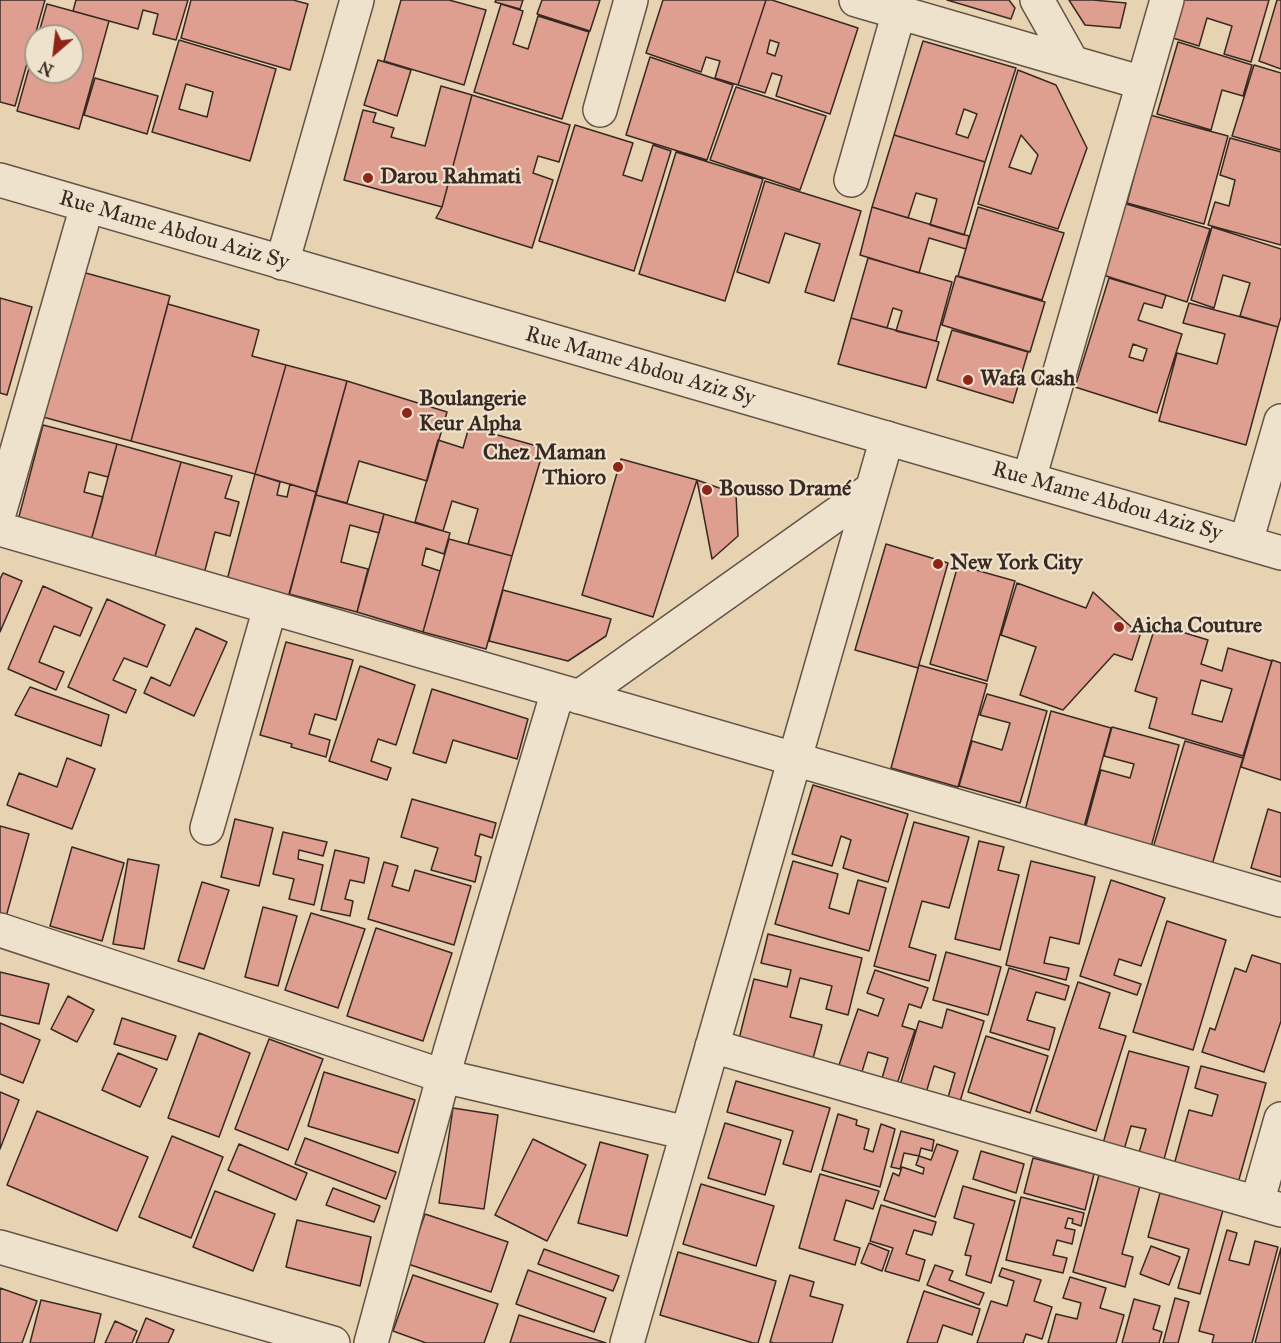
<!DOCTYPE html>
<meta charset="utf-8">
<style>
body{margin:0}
#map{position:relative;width:1281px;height:1343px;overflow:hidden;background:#e7d3b2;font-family:"IM FELL Great Primer",serif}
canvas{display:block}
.north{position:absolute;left:24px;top:24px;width:60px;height:60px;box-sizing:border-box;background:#efe2cd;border:2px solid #a69889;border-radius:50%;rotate:208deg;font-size:16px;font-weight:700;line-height:24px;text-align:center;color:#392923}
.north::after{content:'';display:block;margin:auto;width:21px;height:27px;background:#8f2418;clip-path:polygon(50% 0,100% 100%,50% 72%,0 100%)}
</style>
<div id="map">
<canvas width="1281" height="1343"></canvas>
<div class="north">N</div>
</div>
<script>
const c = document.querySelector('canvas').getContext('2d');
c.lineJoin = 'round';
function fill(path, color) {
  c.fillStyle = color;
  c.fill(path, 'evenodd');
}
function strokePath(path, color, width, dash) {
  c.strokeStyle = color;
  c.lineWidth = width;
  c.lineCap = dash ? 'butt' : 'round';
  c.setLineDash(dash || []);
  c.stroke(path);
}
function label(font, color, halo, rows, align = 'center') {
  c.font = font + ' "IM FELL Great Primer",serif';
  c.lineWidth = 4.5;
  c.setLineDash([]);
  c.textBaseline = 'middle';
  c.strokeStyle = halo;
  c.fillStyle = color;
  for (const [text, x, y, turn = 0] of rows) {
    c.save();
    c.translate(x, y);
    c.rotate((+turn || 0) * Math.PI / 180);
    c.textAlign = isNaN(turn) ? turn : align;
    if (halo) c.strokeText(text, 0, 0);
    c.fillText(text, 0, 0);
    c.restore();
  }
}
const building = new Path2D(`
 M0,0h45l-30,106 -15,-4z
 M76,0h112l-12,40 -23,-6 5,-20 -15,-4 -5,19 -65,-18z
 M191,0h102l15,4 -18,66 -109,-32z
 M401,0h48l37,10 -22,75 -80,-24z
 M496,0h27l-3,9 -25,-7z
 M542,0h58l-10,31 -53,-17z
 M663,0h103l-28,85 -23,-7 5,-17 -14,-4 -5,15 -55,-19z
 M766,0h6l86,28 -28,86 -54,-18 6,-20 -10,-3 -7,20 -27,-8zM770,40l9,3 -4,13 -8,-3z
 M947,0h62l6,8 -4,11z
 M1069,0h24l33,3 -6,25 -35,-3z
 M1173,0h96l-18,62 -27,-8 8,-28 -25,-8 -8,28 -36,-11z
 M1277,0h4v69l-22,-8z
 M47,4l62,17 -30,108 -62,-18 19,-68v29h36v-36h-34z
 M501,4l22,7 -10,33 15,5 10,-33 51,16 -27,87 -88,-27z
 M179,40l97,29 -26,92 -98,-29zM186,84l27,8 -6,25 -28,-8z
 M923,41l93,27 -31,94 -91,-27zM964,109l13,5 -9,24 -12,-4z
 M1178,42l74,23 -9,31 -21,-6 -11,40 -54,-16z
 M650,57l83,28 -26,75 -81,-25z
 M378,60l33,10 -14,46 -33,-11z
 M1254,65l27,8v77l-49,-14z
 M1018,70l38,15 31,63 -29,81 -80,-25zM1021,135l17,20 -7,19 -22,-7z
 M95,78l63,18 -11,38 -63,-19z
 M441,86l31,9 -30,112 -98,-27 19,-70 13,3 -3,9 21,6 -3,9 34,9z
 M736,87l90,29 -26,74 -90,-30z
 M472,95l98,30 -11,37 -21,-6 -5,17 20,7 -21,68 -96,-30 6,-11z
 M1150,115l78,21 -24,88 -77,-21z
 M575,125l58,18 -10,32 19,6 11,-36 18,6 -37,120 -95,-30z
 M894,135l91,27 -21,73 -34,-10 7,-26 -21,-6 -8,25 -36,-11z
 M1230,138l51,14v93l-73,-20 7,-23 14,4 6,-26 -15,-5z
 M676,152l87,27 -38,122 -86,-27z
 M765,181l96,30 -27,90 -29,-9 15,-48 -35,-11 -16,50 -32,-11z
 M1123,203l87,26 -23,73 -87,-28z
 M872,207l97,29 -3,13 -37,-11 -10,35 -59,-18z
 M978,207l86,26 -22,67 -84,-24z
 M1212,227l69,22v68l-3,10 -38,-11 10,-33 -27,-8 -9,33 -23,-8z
 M868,258l84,24 -16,59 -40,-10 6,-20 -9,-3 -6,20 -36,-10z
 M82,272l88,24 -39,145 -88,-24z
 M956,276l89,26 -15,50 -88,-27z
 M1109,278l57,17 -4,13 -18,-5 -6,17 44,14 -25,79 -82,-26zM1133,344l14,5 -4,12 -14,-4z
 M0,298l32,9 -25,88 -7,-2z
 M1189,303l89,24 -32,118 -87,-24 18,-68 40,11 8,-30 -42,-11z
 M168,304l91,26 -7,26 34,9 -31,109 -124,-33z
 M851,318l88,24 -13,46 -88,-24z
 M952,330l76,22 -15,51 -76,-23z
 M286,365l61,16 -31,111 -61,-18z
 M347,381l100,31 -20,69 -68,-20 -12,42 -31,-8z
 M43,425l74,19 -9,33 -19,-5 -5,20 19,5 -14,51 -73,-20z
 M469,427l75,21 -32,108 -44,-12 10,-35 -26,-8 -9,30 -28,-9 23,-82 25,8z
 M117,444l64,18 -27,98 -65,-12z
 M621,459l76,21 -44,137 -71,-22z
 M181,462l51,14 -7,22 14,4 -9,34 -15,-4 -11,42 -50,-14z
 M255,474l25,8 -3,13 10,2 3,-13 26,8 -27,104 -62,-16z
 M697,480l39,14 2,42 -26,23z
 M316,495l68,19 -5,19 -29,-8 -9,37 27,7 -11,43 -68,-18z
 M384,514l66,19 -6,21 -18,-6 -4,17 18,6 -17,61 -66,-20z
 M449,539l63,17 -26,93 -63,-17z
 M886,544l62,19 -30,105 -63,-18z
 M958,565l57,16 -28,100 -57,-17z
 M3,573l19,8 -22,51v-53z
 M1017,583l69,25 7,-16 47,43 -8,25 -18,-6 -51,56 -43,-15 16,-48 -35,-12z
 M43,586l49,22 -12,28 -26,-10 -15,36 25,10 -8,18 -48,-21z
 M503,590l108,29 -5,17 -38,25 -79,-20z
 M107,599l58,26 -18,42 -23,-9 -11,22 23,10 -10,23 -58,-26z
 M1156,624l52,16 -7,24 21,7 6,-23 44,13 -29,95 -94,-28 8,-30 -22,-7zM1201,680l31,9 -10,33 -30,-8z
 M196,628l31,14 -33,74 -50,-23 7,-16 19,9z
 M286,642l67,18 -17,60 -21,-6 -6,20 21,6 -4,17 -35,-10 1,-3 -32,-9z
 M1272,660l9,3v117l-40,-13z
 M919,665l68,19 -29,103 -67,-19z
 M360,666l55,19 -19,60 -18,-6 -7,22 20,7 -4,12 -58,-19z
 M30,687l79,28 -8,31 -86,-31z
 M432,689l96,30 -11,40 -64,-19 -7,23 -33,-10z
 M987,694l60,17 -27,92 -61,-17 13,-45 30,9 8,-27 -30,-8z
 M1051,711l60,17 -27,99 -59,-16z
 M1112,727l67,18 -28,102 -66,-18 16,-59 29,8 4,-14 -30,-8z
 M1185,741l58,17 -31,107 -59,-17z
 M67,758l28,11 -23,60 -65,-24 12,-32 38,14z
 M813,785l95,29 -20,68 -45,-14 8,-28 -10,-4 -9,30 -40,-12z
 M412,799l84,24 -4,15 -12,-4 -5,21 6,2 -6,25 -44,-12 7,-22 -37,-11z
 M1268,809l13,4v64l-30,-9z
 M235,819l38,9 -14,58 -38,-9z
 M914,822l55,15 -20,71 -27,-7 -13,46 27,8 -7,26 -55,-15z
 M0,826l29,8 -25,90 -4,-1z
 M283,832l44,10 -4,14 -24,-6 -1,9 25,6 -9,40 -25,-6 5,-20 -21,-5z
 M979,841l25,6 -6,23 21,5 -19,75 -45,-11z
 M72,847l52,16 -22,78 -52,-15z
 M335,850l34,8 -5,25 -14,-3 -5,19 8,2 -3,15 -29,-6z
 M128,859l31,6 -15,84 -31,-5z
 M793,861l45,13 -9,34 20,6 9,-34 28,8 -17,63 -94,-27z
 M1031,861l64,16 -16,67 -29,-7 -6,26 25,5 -3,12 -60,-15z
 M384,862l14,4 -6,20 17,5 6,-21 56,16 -17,59 -86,-26z
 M1111,880l54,18 -24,68 -22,-7 -5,16 27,9 -4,11 -57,-19z
 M202,882l27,8 -25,79 -26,-8z
 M263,907l34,9 -19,70 -33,-9z
 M311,913l54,16 -27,79 -53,-18z
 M1167,921l59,19 -33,110 -60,-18z
 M376,928l76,25 -29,88 -76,-25z
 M768,934l94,24 -14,57 -22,-6 6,-23 -32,-8 -10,39 32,8 -10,37 -74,-19 16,-64 33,8 4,-17 -30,-7z
 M946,952l55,15 -13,48 -55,-15z
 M1252,955l29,9v57l-17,51 -62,-20 8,-24 5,2 20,-62 11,4z
 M1009,968l60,18 -4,14 -29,-8 -9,28 28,8 -6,22 -59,-18z
 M875,970l53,18 -7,20 -12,-4 -7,22 13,4 -20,60 -15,-5 8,-27 -20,-6 -7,23 -23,-7 20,-59 20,7 6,-17 -17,-6z
 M0,972l49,12 -10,40 -39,-9z
 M1078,982l32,11 -11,35 27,8 -30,95 -60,-20z
 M68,996l26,14 -17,32 -26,-13z
 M947,1009l37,12 -25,84 -12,-4 8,-28 -21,-7 -8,27 -26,-8 19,-64 23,7z
 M122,1018l54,18 -9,24 -53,-16z
 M0,1023l40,17 -17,43 -23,-9z
 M199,1033l51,20 -31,84 -51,-19z
 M986,1036l62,20 -18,57 -62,-21z
 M269,1039l54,20 -35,91 -53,-21z
 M1129,1051l60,16 -26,96 -25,-7 8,-27 -15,-3 -8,27 -21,-6z
 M118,1053l39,16 -17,38 -38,-17z
 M1201,1066l65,17 -28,100 -64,-18 15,-55 23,6 6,-21 -23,-7z
 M324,1072l91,28 -17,53 -90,-27z
 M736,1081l94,27 -19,64 -28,-8 10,-33 -66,-19z
 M0,1092l19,8 -19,49z
 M453,1108l45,7 -14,94 -45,-6z
 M37,1111l111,46 -31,74 -110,-46z
 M838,1114l19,6 -1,5 13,4 -5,20 9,3 8,-28 14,5 -15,58 -58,-17z
 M725,1123l56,17 -16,55 -57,-17z
 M901,1131l33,9 -2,11 -11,-3 -2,8 -15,-3 -4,16 -9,-2z
 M172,1136l51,21 -32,81 -52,-21z
 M305,1138l91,34 -10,27 -91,-35z
 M533,1139l53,26 -39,76 -52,-26z
 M600,1142l48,13 -21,81 -49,-13z
 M239,1144l68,29 -11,27 -68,-30z
 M937,1144l21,7 -23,66 -51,-17 9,-27 6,3 3,-9 21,7 1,-6 -8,-3 3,-9 12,4z
 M981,1151l43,13 -8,29 -43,-14z
 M1033,1158l61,16 -9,36 -61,-17z
 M820,1174l59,17 -6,18 -27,-9 -12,40 26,8 -5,17 -56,-17z
 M1099,1175l41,11 -18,68 11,3 -8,30 -52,-15z
 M701,1184l73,22 -18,60 -73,-22z
 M963,1186l52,15 -24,82 -25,-8 5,-19 -6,-1 9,-31 -20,-6z
 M333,1188l47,18 -6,16 -48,-17z
 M215,1191l60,23 -22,57 -60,-24z
 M1160,1193l63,17 -23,84 -22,-6 11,-39 -41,-12z
 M1021,1197l63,16 -3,13 -9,-3 1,-4 -5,-1 -3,10 10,2 -3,14 -15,-4 -4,15 14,3 -4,15 -57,-13z
 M881,1205l55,17 -4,13 -18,-5 -8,24 19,6 -6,21 -34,-10 8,-23 -23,-7z
 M425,1214l83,28 -17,50 -83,-28z
 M297,1220l74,17 -11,49 -74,-19z
 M1227,1230l10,3 -8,27 20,5 6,-24 23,6 -26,96h-40l2,-8 -15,-4z
 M869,1243l20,8 -7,20 -21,-8z
 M1151,1246l29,11 -11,28 -29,-11z
 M1281,1248v95h-26z
 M544,1249l75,27 -6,15 -75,-27z
 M678,1252l98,29 -18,62h-5l-93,-28z
 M935,1265l18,6 -4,9 35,13 -5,12 -52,-20z
 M1002,1268l39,12 -7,21 18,6 -10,32 -16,-5 -3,9h-46l14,-42 16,5 7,-25 -15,-5z
 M528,1270l78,28 -12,34 -78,-28z
 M413,1275l85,29 -14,39h-58l-33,-12z
 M790,1275l24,7 -4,14 33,9 -11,38h-58l-4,-1z
 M1070,1277l36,11 -6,20 24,7 -8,28h-68l8,-29 21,5 4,-16 -18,-5z
 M0,1288l37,13 -15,42h-22z
 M924,1291l56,18 -8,26 -29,-10 -6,18h-30z
 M1175,1298l14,4 -11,41h-15z
 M1134,1299l26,7 -7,23 9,3 -3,11h-37z
 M41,1300l60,14 -7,29h-64z
 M519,1315l87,28h-96z
 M146,1318l28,12 -6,13h-32z
 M115,1321l22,10 -5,12h-27z`);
fill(building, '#de9f91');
strokePath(building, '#392923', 1.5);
const minor = new Path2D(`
 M856,0l287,83
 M1037,0l35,62
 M600,110l31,-110
 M851,180l48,-168
 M282,263l75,-263
 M1029,479l138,-479
 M0,510l87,-304
 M0,529l1281,371
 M1246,542l35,-121
 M579,697l293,-208
 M207,828l63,-220
 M0,930l443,146 244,57
 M712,1046l569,164
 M1257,1203l24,-84
 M0,1247l333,96
 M371,1343l79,-291 108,-361
 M627,1343l260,-905`);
const tertiary = new Path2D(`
 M0,180l1281,373`);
strokePath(minor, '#645447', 36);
strokePath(tertiary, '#645447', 36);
strokePath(minor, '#efe2cd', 33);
strokePath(tertiary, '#efe2cd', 33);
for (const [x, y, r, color] of [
 [368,178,6,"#8f2418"],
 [968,380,6,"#8f2418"],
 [407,413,6,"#8f2418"],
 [618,467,6,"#8f2418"],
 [707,490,6,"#8f2418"],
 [938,564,6,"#8f2418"],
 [1119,627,6,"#8f2418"]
]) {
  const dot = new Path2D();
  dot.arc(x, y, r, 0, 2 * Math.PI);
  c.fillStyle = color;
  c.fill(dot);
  strokePath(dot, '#efe2cd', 2);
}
label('bold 22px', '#392923', '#efe2cd', [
 ["Darou Rahmati",380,178],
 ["Wafa Cash",980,380],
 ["Boulangerie",419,400],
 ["Keur Alpha",419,425],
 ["Chez Maman",606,454,"right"],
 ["Thioro",606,479,"right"],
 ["Bousso Dramé",719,490],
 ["New York City",950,564],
 ["Aicha Couture",1131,627]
], 'left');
label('22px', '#392923', '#efe2cd', [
 ["Rue Mame Abdou Aziz Sy",174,231,16],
 ["Rue Mame Abdou Aziz Sy",640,367,16],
 ["Rue Mame Abdou Aziz Sy",1107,502,16]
]);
</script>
